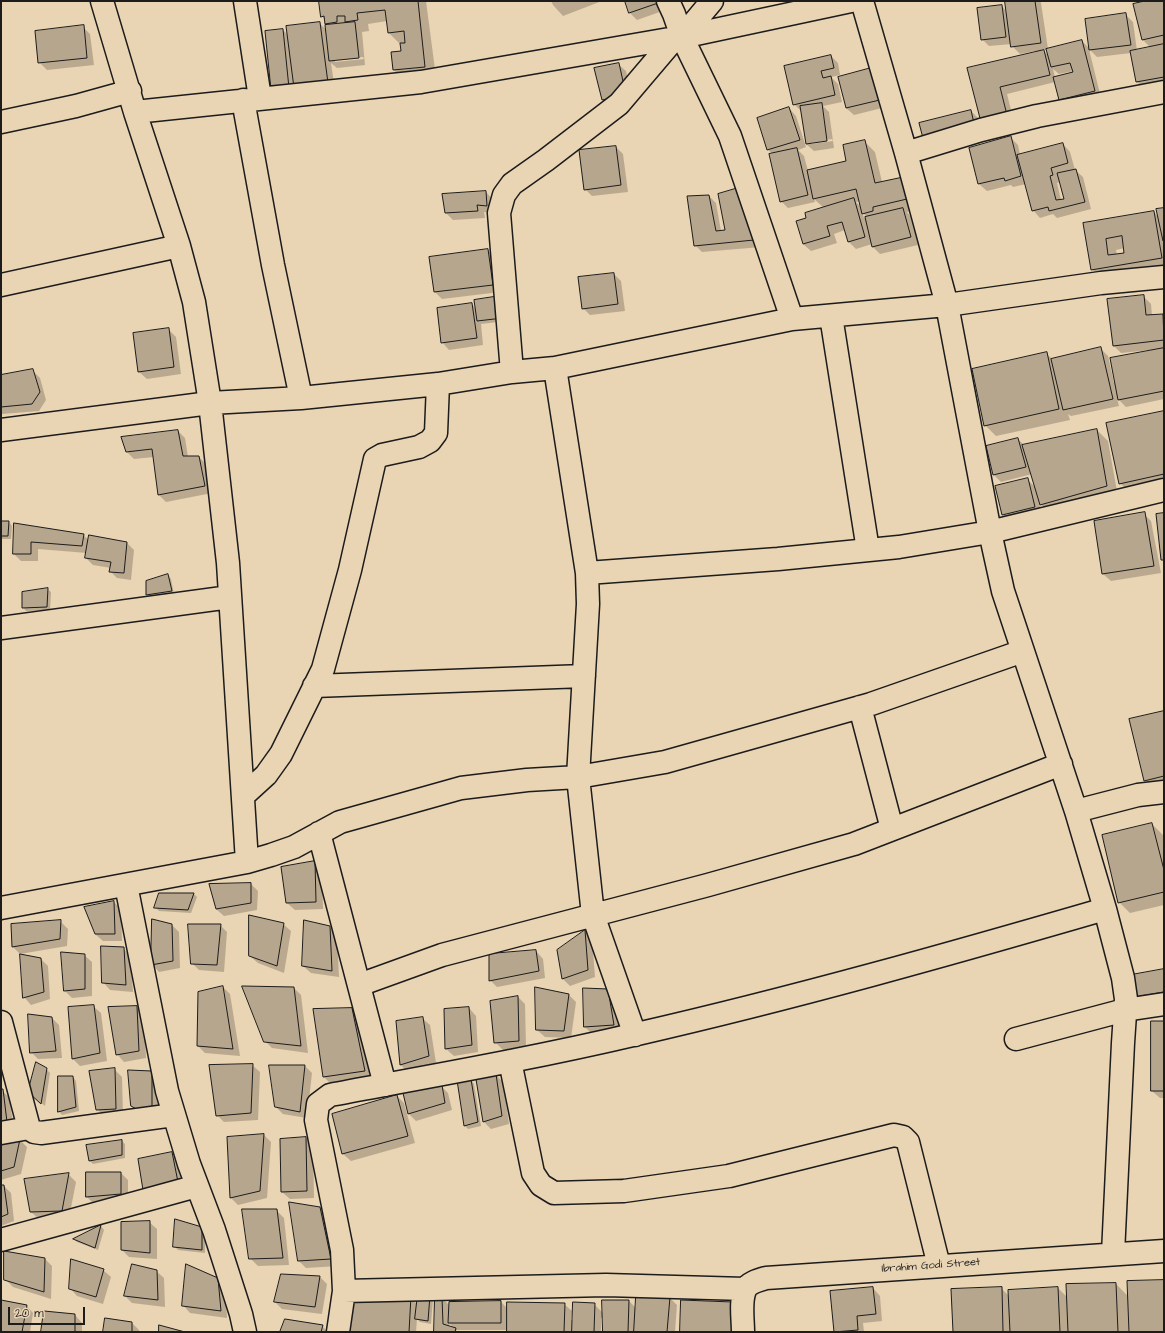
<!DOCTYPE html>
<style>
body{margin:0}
#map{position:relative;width:1165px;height:1333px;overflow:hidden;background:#e9d4b3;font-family:"Architects Daughter",sans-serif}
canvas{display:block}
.frame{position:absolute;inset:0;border:2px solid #1c1c1c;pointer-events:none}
.scale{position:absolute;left:8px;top:1307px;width:77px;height:18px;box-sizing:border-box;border:2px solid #1c1c1c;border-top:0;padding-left:5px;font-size:12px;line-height:14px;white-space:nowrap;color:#1c1c1c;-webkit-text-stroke:3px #e9d4b3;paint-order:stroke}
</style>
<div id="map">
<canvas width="1165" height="1333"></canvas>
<div class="frame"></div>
<div class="scale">20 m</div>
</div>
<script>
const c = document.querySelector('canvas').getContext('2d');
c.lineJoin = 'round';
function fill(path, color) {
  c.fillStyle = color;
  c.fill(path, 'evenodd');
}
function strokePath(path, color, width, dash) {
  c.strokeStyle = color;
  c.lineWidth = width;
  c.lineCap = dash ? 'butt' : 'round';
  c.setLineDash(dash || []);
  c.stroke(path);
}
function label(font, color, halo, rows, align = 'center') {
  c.font = font + ' "Architects Daughter",sans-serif';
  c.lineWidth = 3;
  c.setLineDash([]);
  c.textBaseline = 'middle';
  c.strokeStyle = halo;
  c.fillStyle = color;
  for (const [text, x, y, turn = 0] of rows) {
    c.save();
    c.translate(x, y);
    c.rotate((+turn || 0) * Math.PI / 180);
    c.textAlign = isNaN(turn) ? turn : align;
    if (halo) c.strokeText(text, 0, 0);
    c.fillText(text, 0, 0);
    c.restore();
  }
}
fill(new Path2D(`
 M320,1h106l10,76 -31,4 -11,-11 8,-18 -1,-8h-1l-11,-11 -2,-12 -19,3 1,7 -7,1 3,33 -28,3 -6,-5 4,27 -56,7 4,-67 5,5 31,-12 8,7 2,-4 -7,-10zM363,57l1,2 -29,3v-2z
 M551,1h51l-39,15 -10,-11z
 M626,1h43l2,7 -34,12 -7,-7z
 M1006,1h34l1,2 7,46 34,-8 8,8 36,-34 7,7 4,29 14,-3 -8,-8 6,-39h15v42l-5,2v1l5,-1v40l-20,4 -7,-7 -6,-29 -34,4 -8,-8 12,49 -34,8 -8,-7 -4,-17 -48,12 8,32 -46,-57 66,-16v-2l-15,3 -8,-8v-2l-23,2 -7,-7 20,-33 5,6zM1043,50h4l2,6zM1053,69l6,5 15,-3v2l-19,4z
 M83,27l7,7 4,31 -47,5 -8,-8z
 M831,56l7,7 2,12 -9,2 7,7 4,18 -19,4 6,6 5,36 -20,3 -8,-7 -5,-33 -7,-7zM832,139l1,2 -22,3v-2z
 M618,64l8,7 7,31 -23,5 -7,-7 -8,-31z
 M882,76l8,30 -36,9 -8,-7z
 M789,108l7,8 10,31 -8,3 6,6 4,15 40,-9 16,-21 11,11 7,30 26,-5 8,33 -9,2 3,4 8,29 -38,9 -7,-7 -1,-3 -16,5 -7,-7 -4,-12 -11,4 3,9 -26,8 -8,-7 5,-26 16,-10 -10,-9 1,3 -27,6 -7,-7 -8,-47 -5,-4zM860,201l2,7 -6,-6zM862,212l6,6h-4z
 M971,111l7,7 4,17 -49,13z
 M1011,138l7,7 2,10 43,-11 7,8 5,18 8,7 8,32 -34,9 -4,-4 -13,4 -7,-8 -7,-26 -13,3 -2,-2 -24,6 -8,-7 -9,-36zM1060,182l5,17 -4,1 -4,-17z
 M616,147l7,7 5,38 -36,4 -7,-7z
 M486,192l7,8 1,13 -10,-1 1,6 -32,2 -7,-7z
 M752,194l9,53 -59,5 -7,-7 14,-49 7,7 5,28h5z
 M1164,209v61l-61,10 -11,-11 -8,-45 70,-12 5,6zM1125,248v6l-8,1 -1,-5z
 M488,250l7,7 5,35 -58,7 -7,-7z
 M614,274l7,7 4,30 -35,4 -7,-7z
 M1143,296l8,8 1,12 10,-1 2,1v83l-38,8 -9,-9 2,8 -48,10 -3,-2 2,6 -74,16 -11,-11 61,-72 6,6 48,-11 8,8 6,27h2l35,-32 -1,-1 -29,3 -8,-8z
 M472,304l4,5 30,12 -25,3 2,21 -34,5 -7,-8z
 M168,329l8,8 5,37 -34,5 -8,-7z
 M32,370l8,8 6,22 -7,11 -37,3 -1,-1v-37z
 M1164,412v75l-33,7 -11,-11z
 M1097,430l11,11 10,56 -66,19 -13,-14 3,12 -31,8 -8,-7 -7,-28 31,-8 9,9 -4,-14 -31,8 -7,-7 24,-36 6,6z
 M178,431l7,7 3,19h11l7,7 6,29 -46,9 -7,-7 -5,-38 -20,2 -7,-7z
 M1144,514l7,7 10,52 -50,8 -8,-7z
 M1,522h8l3,4 -1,13h-10z
 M15,524l68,11 6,5 38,3 7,7 -3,30 -14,-2 -7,-7 1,-3 -18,-3 -7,-7 1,-5 -49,-4v12h-17l-7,-7z
 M168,575l3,4 3,15 -24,4 -3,-4z
 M47,589l4,3 -1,18 -24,1 -3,-4z
 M1164,712v77l-8,2 -11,-11z
 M1152,824l11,11 1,5v65l-34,8 -11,-11z
 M315,862l7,7 1,40 -28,1 -8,-7z
 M251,884l7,7 -1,19 -33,6 -8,-7z
 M160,894h34l3,3 -6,16 -32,-2 -3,-3z
 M114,902l7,7 1,32h-19l-8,-7z
 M60,921l8,8 -1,17 -47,8 -7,-7 -1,-22z
 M283,924l8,7 -7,42 -26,-10 -8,-7z
 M172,925l7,7 1,36 -21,4 -7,-8z
 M220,925l7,7 -3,40 -25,-2 -7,-7z
 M329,927l8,8 2,42 -28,-4 -8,-7z
 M585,931l7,7 3,39 -25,9 -7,-7 -5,-28z
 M123,948l7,8 3,36 -23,-2 -7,-8z
 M536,951l7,8 2,19 -48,9 -7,-7z
 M62,953l22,2 8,7v34l-20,2 -7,-7z
 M41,959l7,7 2,33 -19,6 -7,-8z
 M1164,970v31l-21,3 -7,-7z
 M223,987l7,7 10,62 -35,-3 -7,-7z
 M294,988l7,7 7,58 -36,-5 -7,-7z
 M607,990l8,8 6,34 -29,2 -7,-7z
 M568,994l8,8 -5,36 -26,-1 -8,-7z
 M518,997l7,7 1,44 -23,2 -8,-8z
 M93,1006l8,7 6,48 -27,5 -7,-7z
 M136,1007l8,8 2,43 -22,4 -7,-8z
 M469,1008l7,8 2,36 -24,4 -8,-7z
 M352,1009l7,7 12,62 -40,6 -7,-7z
 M52,1018l7,7 3,33 -24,1 -7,-7z
 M422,1018l8,7 6,38 -28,9 -7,-7 -4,-44z
 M1164,1022v76h-4l-8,-7z
 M252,1065l8,7 -2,48 -34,2 -7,-7z
 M305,1066l7,7 -5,45 -24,-4 -7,-7z
 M46,1069l4,4 -5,33 -12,-10z
 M115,1070l7,7 1,39h-19l-7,-7z
 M151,1072l8,7v45l-20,-11 -7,-8z
 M496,1075l7,7 6,42 -18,5 -7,-7 -7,-42z
 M73,1077l3,4 3,30 -17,4 -3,-4z
 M471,1080l3,4 7,42 -13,3 -4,-4z
 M441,1086l7,7 4,17 -36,11 -7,-7 -5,-20z
 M1,1090l8,7 5,32 -13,1z
 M397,1096l7,7 11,40 -64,18 -8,-7 -9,-39z
 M264,1135l7,7 -4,56 -29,7 -7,-7 -3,-60z
 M306,1138l7,7 1,53 -24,1 -8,-7z
 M20,1140l7,7 -6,27 -20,6v-36z
 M122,1141l3,3v14l-32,6 -3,-3 -3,-15z
 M172,1154l7,7 6,28 -33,7z
 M121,1173l7,7v20l-34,4 -7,-7z
 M68,1174l8,8 -7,36 -30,1 -8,-7z
 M1,1186h3l7,7 3,28 -13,5z
 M320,1208l7,7 11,51 -32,2 -7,-7z
 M276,1210l8,8 5,47 -31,1 -8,-8z
 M149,1222l8,7v30l-28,-2 -7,-7z
 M101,1226l3,4 -6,20 -21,-8 -3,-3z
 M201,1227l4,4v22l-27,-3 -4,-4z
 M45,1259l7,7 -1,33 -38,-12 -8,-8z
 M103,1270l8,7 -8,27 -26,-8 -7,-8z
 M156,1271l8,7 1,29 -33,-4 -7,-7z
 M320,1277l7,7 -5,30 -40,-5 -7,-7z
 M218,1278l7,8 2,32 -37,-5 -7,-8z
 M1164,1281v51h-210l47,-44 8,8 49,-8 10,10 48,-14 12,12z
 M873,1288l7,8 2,25 -19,2 1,9h-28z
 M418,1295l15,4 -2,25 -11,-2 -3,-3 -1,13h-66l60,-35 8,8z
 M442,1298l8,8 51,-4 7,7 56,-5 8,7 -1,9h2l21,-16 9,9 26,-12 8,8 33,-11 7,7 -2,27h-71l-1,-14h-2v14h-93v-2h-52l2,2h-23zM449,1323l7,7 -6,-2z
 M1,1301l25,4 7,8 -3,19h-29z
 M75,1315l7,8v9h-40z
 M132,1323l7,7v2h-35z
 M322,1326l6,6h-47z`), '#0003');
const building = new Path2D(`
 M319,1h99l7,66 -32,3 -2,-18 10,-1 -1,-8h5l-1,-12 -16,2 -3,-23 -28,3 1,7 -13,2v-6h-8v6l-12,2 -1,-8 -3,1z
 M625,1h39l-35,12z
 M1005,1h30l6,42 -30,4z
 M1145,1h19v34l-22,5 -9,-36z
 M1002,5l4,32 -25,3 -4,-32z
 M1126,13l5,32 -42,5 -4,-31z
 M320,22l8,61 -34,5 -8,-62z
 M355,22l4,36 -30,3 -4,-36z
 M84,25l3,33 -49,5 -3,-32z
 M283,29l6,59 -18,2 -6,-59z
 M1082,40l13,51 -36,9 -6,-23 20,-5 -3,-9 -19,4 -5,-18z
 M1164,44v33l-28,5 -6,-31z
 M1044,50l6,25 -50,12 8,32 -26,7 -15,-58z
 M831,55l3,13 -13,3 2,7 8,-2 4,19 -42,10 -9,-39z
 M619,63l7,32 -24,5 -8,-32z
 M875,67l9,32 -38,9 -8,-31z
 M822,103l5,38 -21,3 -6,-38z
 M789,107l11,33 -33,10 -10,-32z
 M971,110l4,18 -51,14 -5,-19z
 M1011,136l10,40 -16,5 -1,-3 -26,6 -9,-36z
 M865,140l10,43 33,-7 6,26 -6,1 -1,-4 -34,8v4l-11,3 -6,-25 -43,10 -6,-29 39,-9 -3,-16z
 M1063,143l5,20 -17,5 2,7 -3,1 6,24 8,-1 -7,-26 19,-4 9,33 -36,9 -1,-4 -16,4 -15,-56z
 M616,146l5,39 -37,5 -5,-40z
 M797,148l11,47 -28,7 -11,-48z
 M745,186l9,54 -60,6 -7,-50 22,-1 7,36 9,-1 -7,-36z
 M486,191l1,15 -10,-1 1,6 -33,2 -3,-19z
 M854,198l11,39 -17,5 -6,-20 -15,4 3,10 -27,8 -7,-23 10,-3 -1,-5z
 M903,208l8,29 -39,10 -7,-30z
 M1164,208v33h-1l-7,-32z
 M1154,211l8,47 -71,12 -8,-47zM1122,236l2,17 -16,2 -2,-16z
 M488,249l5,36 -59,7 -5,-35z
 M614,273l4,31 -36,5 -4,-32z
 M1144,295l2,20 17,-1 1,26 -51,6 -6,-47z
 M500,296l3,22 -26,3 -3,-21z
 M472,303l5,35 -36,5 -4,-35z
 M169,328l5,39 -36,5 -5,-39z
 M1101,347l12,52 -50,11 -12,-51z
 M1164,348v43l-46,9 -8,-42z
 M1047,352l12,57 -75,17 -12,-57z
 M33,369l7,23 -8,12 -31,3v-32z
 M1164,411v63l-45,10 -13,-61z
 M1097,429l10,57 -67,19 -18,-60z
 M178,430l5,26h16l6,30 -47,9 -6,-46 -26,3 -5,-15z
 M1018,438l8,29 -33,8 -7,-29z
 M1028,478l7,29 -33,8 -7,-29z
 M1145,512l9,54 -52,8 -8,-53z
 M1164,513v47h-3l-5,-46z
 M1,521h8l-1,15h-7z
 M14,523l70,11 -2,12 -51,-4v12h-18z
 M89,535l38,7 -3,31 -15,-1 2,-10 -26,-4z
 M168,574l4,17 -26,4v-14z
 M48,588l-1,19 -25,1v-16z
 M1164,711v65l-20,5 -15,-62z
 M1152,823l12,47v22l-46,11 -16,-68z
 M315,861l1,41 -30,1 -5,-36z
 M251,883v20l-35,6 -7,-25z
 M159,893h35l-6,17 -34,-2z
 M114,901l1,33h-20l-11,-27z
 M249,915l35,8 -7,43 -28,-10z
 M152,919l20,5 1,37 -22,4z
 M61,920l-1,19 -48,8 -1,-23z
 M304,920l26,6 2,45 -30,-5z
 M188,924h33l-4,41 -26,-1z
 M585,930l3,40 -26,9 -5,-29z
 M101,946l23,1 2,38 -24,-2z
 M536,950l3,21 -50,10v-27z
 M61,952l24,2v35l-21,2z
 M20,954l21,4 3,34 -21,6z
 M1164,969v23l-29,5 -4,-22z
 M223,986l10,63 -36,-3 1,-54z
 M242,986l52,1 7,59 -37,-4z
 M535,987l34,7 -5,37 -28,-1z
 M583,988l25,1 6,36 -30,2z
 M518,996l1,45 -25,2 -4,-42z
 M94,1005l6,48 -28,6 -4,-52z
 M137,1006l2,45 -23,4 -8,-48z
 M469,1007l3,38 -27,4 -1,-40z
 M352,1008l13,63 -42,6 -10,-68z
 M28,1014l24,3 4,34 -26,2z
 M423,1017l6,39 -29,9 -4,-44z
 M1151,1021h13v70h-13z
 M36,1062l11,6 -6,36 -13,-12z
 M253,1064l-2,49 -35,3 -7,-51z
 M269,1065h36l-5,47 -25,-5z
 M115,1068l1,41 -20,1 -7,-39z
 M128,1070l24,1v47l-21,-12z
 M496,1074l6,42 -19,6 -7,-43z
 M58,1076h15l3,31 -18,5z
 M471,1079l7,43 -14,4 -7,-46z
 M442,1085l3,18 -37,11 -5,-21z
 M1,1089h2l4,33h-6z
 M397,1095l11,41 -66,18 -10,-40z
 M264,1134l-4,57 -30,7 -3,-61z
 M306,1137l1,54 -26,1 -1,-53z
 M20,1139l-6,28 -13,4v-28z
 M122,1140v15l-33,6 -3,-16z
 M172,1152l6,30 -35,8 -5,-31z
 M86,1172h35v22l-35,3z
 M69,1173l-7,38 -32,1 -6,-33z
 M1,1185h3l4,29 -7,3z
 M289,1202l31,5 11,52 -33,2z
 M242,1209h35l6,49 -34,1z
 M175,1219l27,8v23l-29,-3z
 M150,1221v32l-29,-3v-28z
 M101,1225l-6,23 -22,-9z
 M4,1251l41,7 -1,34 -40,-12z
 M71,1259l33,10 -8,28 -27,-8z
 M132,1264l25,6 1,30 -34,-4z
 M186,1264l32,14 3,33 -39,-5z
 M281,1274l39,2 -5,31 -41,-5z
 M1164,1280v52h-35l-2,-51z
 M1116,1283l2,49h-50l-2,-48z
 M873,1287l3,27 -19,2 1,14 -24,2 -4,-41z
 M1002,1287l1,45h-50l-2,-43z
 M1058,1287l2,45h-50l-2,-42z
 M418,1294l12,1 -2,26 -13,-2z
 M411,1296l-2,36h-60l5,-35z
 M435,1296l7,1 1,27 13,4 -1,4h-21z
 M636,1297h34l-3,35h-33z
 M1,1300l26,5 -5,27h-21z
 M602,1300h27l-1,32h-25z
 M681,1300l52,2 -1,30h-52z
 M501,1301v22h-53l1,-21z
 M507,1302l58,1 -1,29h-57z
 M573,1302l22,1 -1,29h-22z
 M44,1311l31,3v18h-34z
 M105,1318l27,4v10h-29z
 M285,1319l38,6 -2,7h-41z
 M159,1325l26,7h-26z`);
fill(building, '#b6a68e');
strokePath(building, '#1c1c1c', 1);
const street = new Path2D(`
 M102,1l33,111 44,134 15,56 16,101 18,160 19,299
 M245,1l15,97
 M668,1l6,13 8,23 48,99 62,183
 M862,1l44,152 41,152 43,227 13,59 73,220 29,98 18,69 3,21 -3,44 -10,211
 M682,37l169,-36
 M243,100l30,165 28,133
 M135,112l286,-30 254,-44 7,-1 30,-36
 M1,122l75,-16 54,-15
 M906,153l75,-23 56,-14 127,-24
 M1,285l178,-39
 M831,316l37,234
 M555,368l32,205 1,31 -10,173 15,138 42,120
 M512,372l-13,-159 5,-18 8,-11 34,-24 73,-56 56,-66
 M1,430l209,-27 91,-5 137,-14 74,-12 43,-4 237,-49 155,-14 154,-22 63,-6
 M587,573l191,-14 121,-12 91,-15 174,-42
 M1,628l229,-31
 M314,686l270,-10
 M860,707l32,122
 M243,796l23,-21 15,-21 42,-85 27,-99 25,-111 7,-4 37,-8 11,-6 6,-8 2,-49
 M1076,811l62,-16 26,-3
 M319,833l66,252
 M126,885l41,206 22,73 25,66 27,84 4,18
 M1,908l246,-46 24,-7 23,-8 46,-25 121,-34 66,-8 51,-3 87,-15 206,-58 152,-53
 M359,985l83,-30 266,-70 146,-41 207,-80
 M1,1022l28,106 5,4 7,1 133,-18
 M1016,1039l109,-29 39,-6
 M510,1061l23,112 8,12 13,8 70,-2 105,-15 165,-41 9,2 5,5 31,124
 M1,1133l28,-5
 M1,1240l196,-54
 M344,1291l262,-6 139,4
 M338,1332l6,-41 -2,-41 -26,-130 2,-16 12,-9c102,-19 205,-37 307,-61 157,-36 313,-80 468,-125
 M743,1332c0,-13 -3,-30 2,-42 3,-7 14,-10 21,-12l398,-27`);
strokePath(street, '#1c1c1c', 25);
strokePath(street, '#e9d4b3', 22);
label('11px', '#1c1c1c', '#e9d4b3', [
 ["Ibrahim Godi Street",931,1266,-4]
]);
</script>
